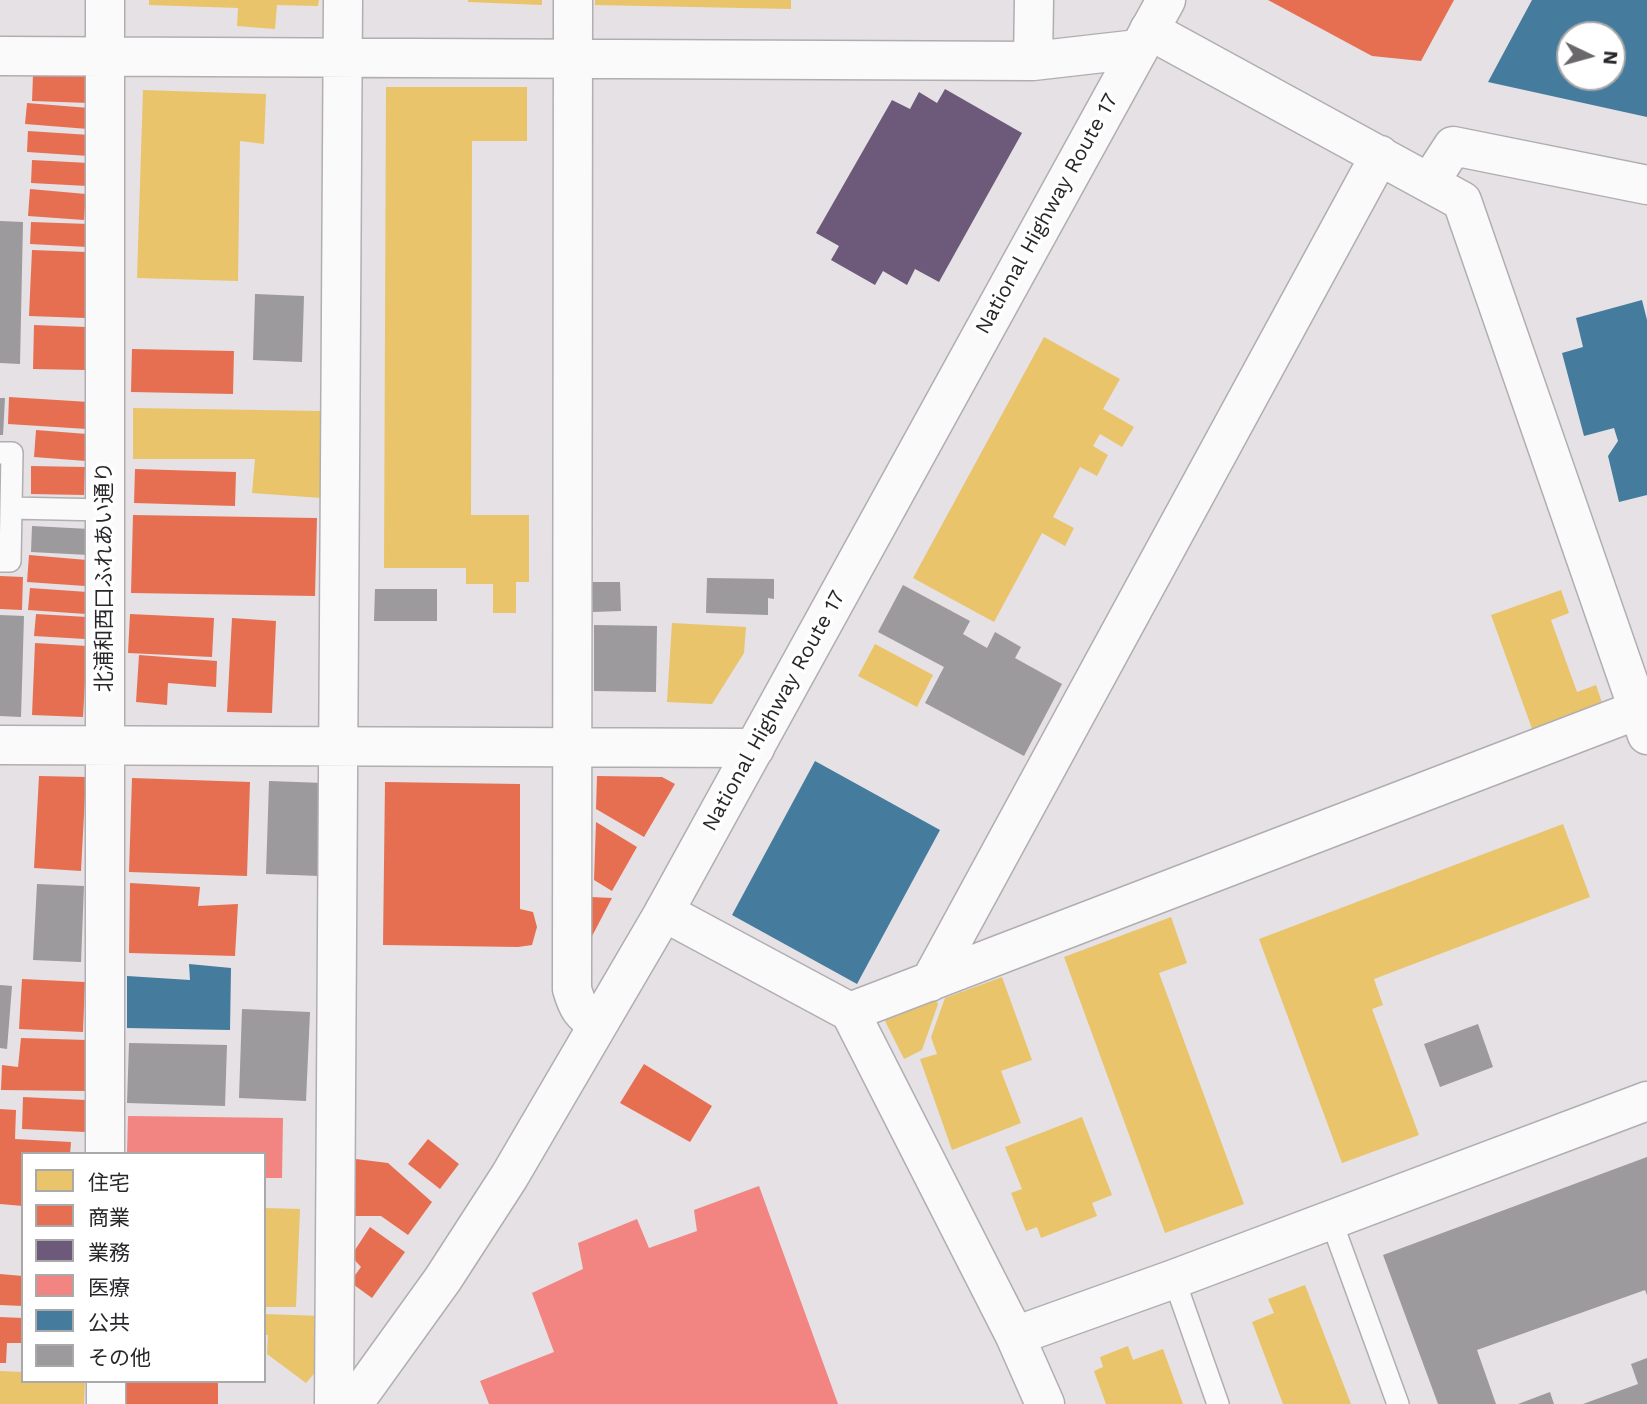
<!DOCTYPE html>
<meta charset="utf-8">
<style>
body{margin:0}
#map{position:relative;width:1647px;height:1404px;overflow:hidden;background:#e5e1e5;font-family:"Work Sans","Noto Sans JP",sans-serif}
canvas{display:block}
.legend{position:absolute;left:21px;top:1152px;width:245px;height:231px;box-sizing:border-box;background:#fff;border:2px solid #a9a9aa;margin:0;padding:9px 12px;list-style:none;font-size:21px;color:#29272a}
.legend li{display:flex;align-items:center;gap:14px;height:35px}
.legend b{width:35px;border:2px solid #a9a9aa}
.north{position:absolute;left:1556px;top:21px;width:70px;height:70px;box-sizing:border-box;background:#fff;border:2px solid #a9a9aa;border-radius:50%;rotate:95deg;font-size:19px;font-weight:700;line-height:28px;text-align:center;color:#29272a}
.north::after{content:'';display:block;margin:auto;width:24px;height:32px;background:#6b686b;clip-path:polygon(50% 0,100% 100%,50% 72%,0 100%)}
</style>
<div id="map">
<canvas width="1647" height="1404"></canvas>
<ul class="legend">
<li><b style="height:19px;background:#e9c46a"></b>住宅</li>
<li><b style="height:19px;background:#e76f51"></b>商業</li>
<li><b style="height:19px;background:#6d597a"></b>業務</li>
<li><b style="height:19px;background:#f28482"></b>医療</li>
<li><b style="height:19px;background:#457b9d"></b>公共</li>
<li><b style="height:19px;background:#9c9a9c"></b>その他</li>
</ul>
<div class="north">N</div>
</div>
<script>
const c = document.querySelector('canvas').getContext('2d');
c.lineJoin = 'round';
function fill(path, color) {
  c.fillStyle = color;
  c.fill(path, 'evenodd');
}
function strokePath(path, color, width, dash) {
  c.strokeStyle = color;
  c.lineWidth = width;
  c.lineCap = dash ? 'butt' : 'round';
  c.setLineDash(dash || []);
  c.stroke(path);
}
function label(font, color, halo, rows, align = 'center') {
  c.font = font + ' "Work Sans","Noto Sans JP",sans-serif';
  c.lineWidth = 7;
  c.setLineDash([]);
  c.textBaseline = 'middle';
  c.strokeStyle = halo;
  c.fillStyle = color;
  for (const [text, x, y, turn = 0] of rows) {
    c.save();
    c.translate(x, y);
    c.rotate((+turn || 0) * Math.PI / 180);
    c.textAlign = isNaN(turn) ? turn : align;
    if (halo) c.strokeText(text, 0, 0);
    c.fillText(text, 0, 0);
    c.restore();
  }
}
fill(new Path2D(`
 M149,0h170l-1,6 -41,-1 -2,24 -38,-3 1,-18 -89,-3z
 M468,0h74v5l-74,-3z
 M595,0h196v9l-196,-4z
 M386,87h141v54h-55l-1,374h58v67h-13v31h-23v-29h-27v-16h-82z
 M143,90l123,4 -2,50 -24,-3 -2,140 -101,-3z
 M1044,337l76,42 -17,30 31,18 -12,20 -22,-13 -7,12 15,9 -11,21 -17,-9 -27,50 21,11 -9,18 -23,-13 -48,89 -81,-44z
 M133,408l190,3 -2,87 -69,-5 3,-34h-122z
 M1561,590l8,23 -18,7 26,72 19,-7 9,26 -70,26 -44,-122z
 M672,623l74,4 -2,26 -32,51 -45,-2z
 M875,644l58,31 -16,32 -59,-31z
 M1563,824l27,73 -216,82 9,26 -11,4 47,126 -77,28 -83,-224z
 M1171,917l16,46 -28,10 85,231 -79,29 -101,-276z
 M1002,977l30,83 -31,11 20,52 -69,27 -32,-91 17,-5 -6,-17 14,-39z
 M933,993l5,11 -16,46 -18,9 -22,-44z
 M1082,1117l30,78 -20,8 5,13 -56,22 -4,-11 -11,4 -15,-38 11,-4 -17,-42z
 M264,1208l36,1 -4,98h-32z
 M1305,1285l46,119h-68l-31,-82 22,-9 -6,-14z
 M264,1314l58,2 -3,52 -13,15 -39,-29 1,-19h-4z
 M1128,1346l5,14 30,-11 20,55h-77l-12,-33 9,-4 -3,-10z
 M0,1371l23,1v9h62l-1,23h-84z`), '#e9c46a');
fill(new Path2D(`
 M1268,0h186l-33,61 -49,-5z
 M33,75l56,1v27l-57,-2z
 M27,103l62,5 -1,21 -63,-5z
 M28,131l62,4 -1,21 -62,-4z
 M32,160l57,3 -2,23 -56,-3z
 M30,189l56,5 -2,26 -56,-4z
 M31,222l58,2 -2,23 -57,-3z
 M32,250l55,2 -2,66 -56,-2z
 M34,325l52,2 -1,43 -52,-1z
 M132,349l102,2 -1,43 -102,-2z
 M9,397l80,5 -2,27 -79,-5z
 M36,430l51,4 -1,27 -52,-4z
 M31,466l54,1 -1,28 -53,-1z
 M135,469l101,3 -1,34 -101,-3z
 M133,515l184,3 -2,78 -184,-3z
 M29,555l58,5 -2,26 -58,-4z
 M0,576l23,1 -1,33 -22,-1z
 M30,588l58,4 -2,22 -58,-4z
 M36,614l51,3 -2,22 -51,-3z
 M130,614l84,4 -2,39 -84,-4z
 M232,618l44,3 -4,92 -45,-1z
 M35,643l52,3 -4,71 -51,-2z
 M139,655l78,6 -1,26 -48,-4 -1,22 -31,-3z
 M39,776l47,1 -5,94 -47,-3z
 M597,776l65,1 13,7 -31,53 -48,-28z
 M132,778l118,4 -3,94 -118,-4z
 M385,782l135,2v125l13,3 4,15 -5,18 -14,2 -135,-2z
 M596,822l41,25 -25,44 -18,-11z
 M130,883l70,4 -2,19 40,-2 -3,52 -106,-3z
 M591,897l21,1 -22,42z
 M22,979l63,3 -2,50 -64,-3z
 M21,1038l66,2 -1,51 -85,-1 1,-25 16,2z
 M644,1064l68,42 -22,36 -70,-39z
 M23,1097l63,3 -1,32 -63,-3z
 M0,1109l16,1 -1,29 56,3 -1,12h-47v52l-23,-2z
 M428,1139l31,25 -19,25 -32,-25z
 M356,1159l32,4 44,39 -24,33 -27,-19h-28z
 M370,1227l35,25 -33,46 -22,-16 11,-15 -10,-11z
 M0,1274l23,2v30l-23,-1z
 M0,1317l23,1v25h-16l-1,20h-6z
 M125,1381h93v23h-93z`), '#e76f51');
fill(new Path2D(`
 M945,89l77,44 -83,149 -24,-13 -8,16 -24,-14 -8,14 -44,-25 8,-14 -23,-13 76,-133 18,9 9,-17 18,11z`), '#6d597a');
fill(new Path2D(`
 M128,1116l155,2 -1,60h-18v-24h-137z
 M759,1186l79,218h-349l-9,-23 74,-29 -22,-59 51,-24 -5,-26 59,-24 12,29 48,-17 -3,-21z`), '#f28482');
fill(new Path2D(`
 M1532,0h115v117l-159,-35zM1570,35h42v42h-42z
 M1642,300l5,20v175l-28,7 -11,-46 10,-15 -4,-13 -30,8 -22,-83 21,-6 -7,-29z
 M815,761l125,69 -83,154 -125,-69z
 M189,964l42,4 -1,62 -103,-2v-52l63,4z`), '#457b9d');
fill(new Path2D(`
 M0,221l23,1 -3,142 -20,-1z
 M255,294l49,2 -2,66 -49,-2z
 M0,398h5l-2,37h-3z
 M32,526l58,3 -1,26 -58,-3z
 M707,578l67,1v20l-6,-1v17l-62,-2z
 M592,582h28l1,29 -28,1z
 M903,585l67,36 -7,13 24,14 8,-16 26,15 -6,11 47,26 -38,72 -99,-53 19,-36 -66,-35z
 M375,589h62v32h-63z
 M0,615l24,1 -3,101 -21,-1z
 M594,625l63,1 -1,66 -62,-1z
 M269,781l54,2 -3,93 -54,-2z
 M37,884l47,2 -3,76 -48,-2z
 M0,985l12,1 -5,63 -7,-1z
 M242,1009l68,3 -4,89 -67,-3z
 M1478,1024l15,43 -53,20 -16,-43z
 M129,1043l98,2 -2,61 -98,-3z
 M1647,1157v138l-2,-5 -168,60 19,54h-58l-55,-149z
 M1647,1358v46h-64l55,-20 -7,-20z
 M1550,1392l4,12h-36z`), '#9c9a9c');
const lane = new Path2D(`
 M0,453h12l-2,108h-10
 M11,508l94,2
 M1331,1220l67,184
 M1174,1279l44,125`);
const street = new Path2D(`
 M105,0v1154
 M573,0l-1,989c5,17 9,26 26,34
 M1149,30l313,171 185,534
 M0,56l1033,5 105,-12
 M1033,61l1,-61
 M1429,183l24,-37 194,39
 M0,745l755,3
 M664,912l186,100 165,324 30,68
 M930,982l450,-827
 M850,1012l787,-302
 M1015,1336l159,-57 473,-178
 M106,1381v23
 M334,1404l9,-1404`);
const highway = new Path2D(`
 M353,1404l90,-125 66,-102 155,-265 502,-912`);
strokePath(lane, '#b1aeb1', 24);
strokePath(street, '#b1aeb1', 41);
strokePath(highway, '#b1aeb1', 41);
strokePath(lane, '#fbfafb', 21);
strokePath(street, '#fbfafb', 38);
strokePath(highway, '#fbfafb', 38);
label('21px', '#29272a', '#fff', [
 ["National Highway Route 17",1047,214,-61],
 ["北浦和西口ふれあい通り",105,577,-90],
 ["National Highway Route 17",774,711,-61]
]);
</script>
